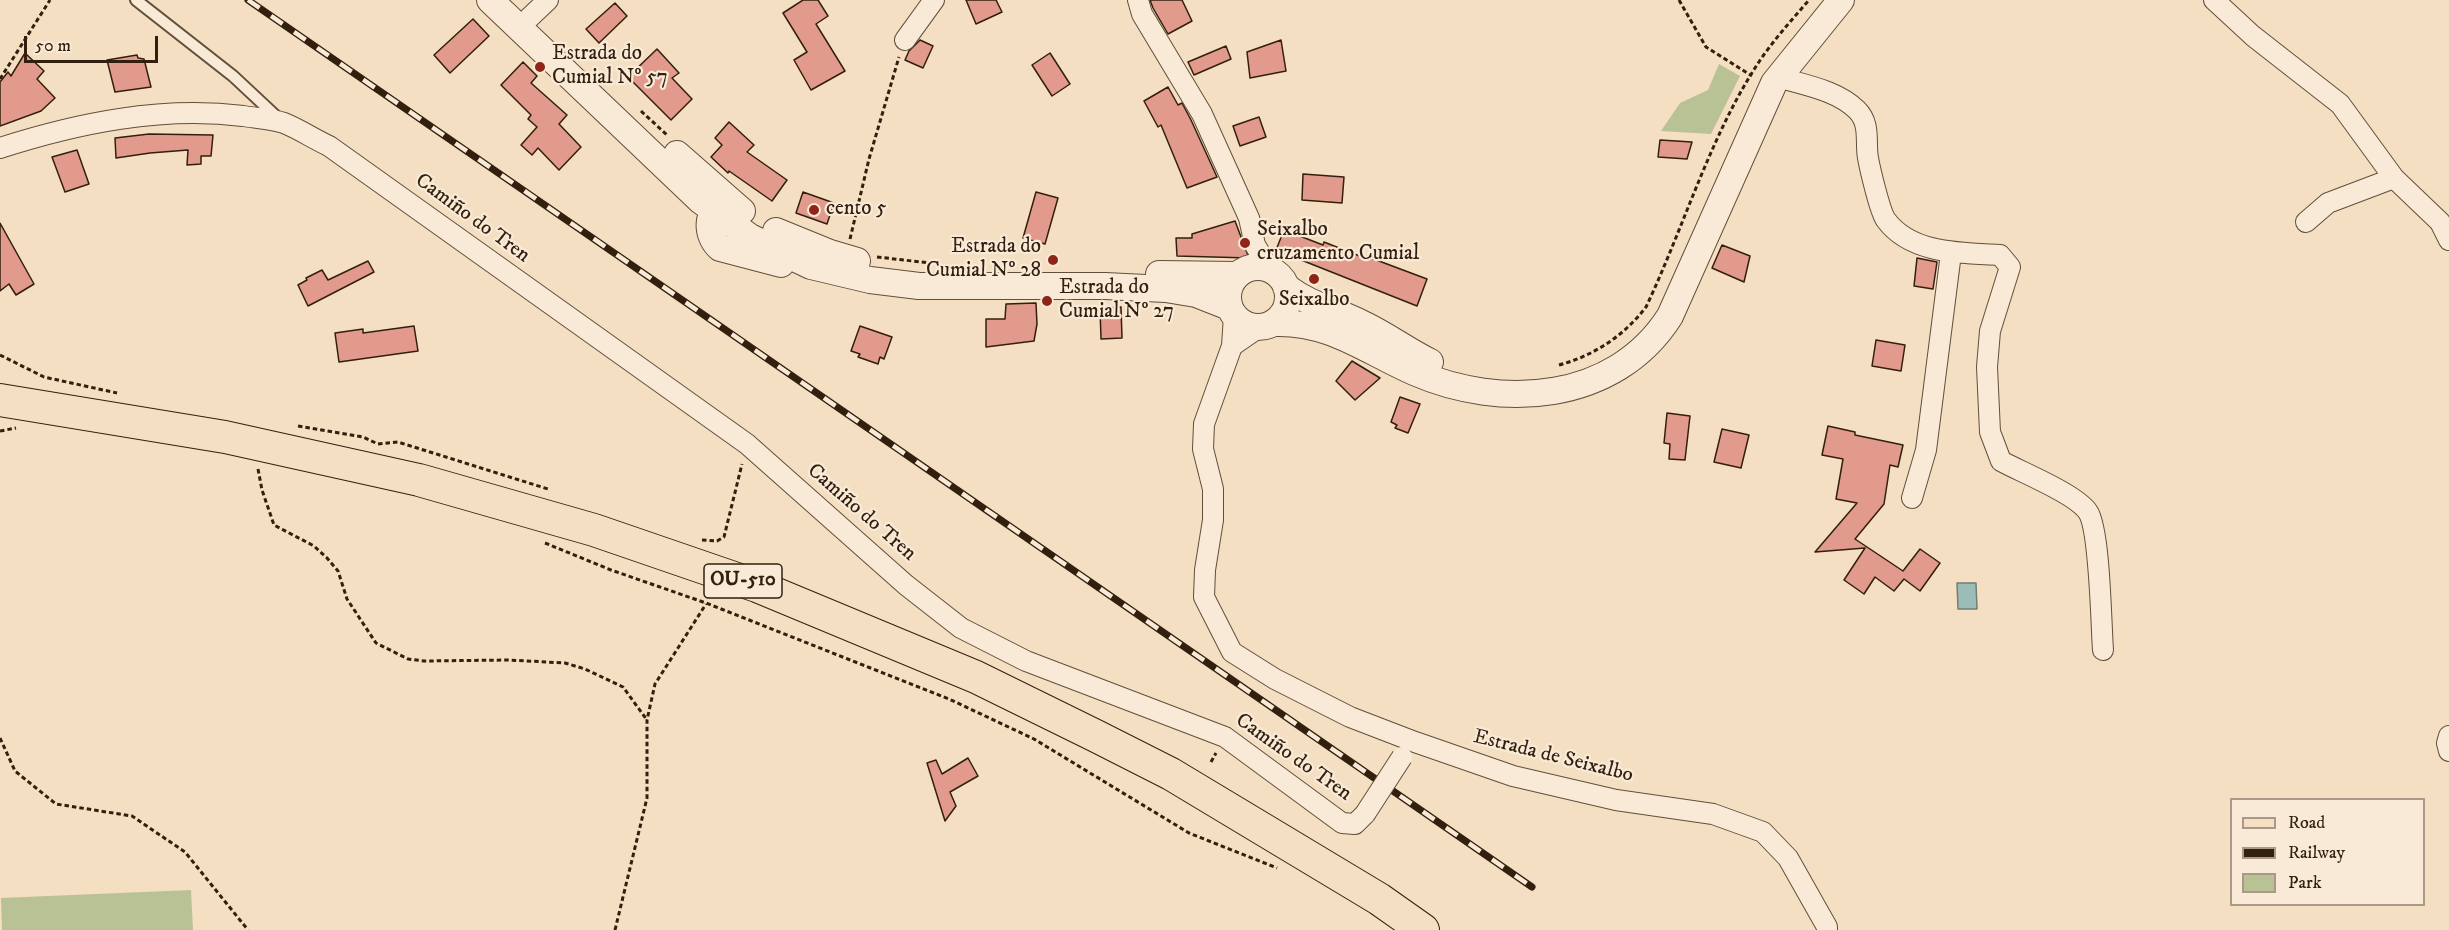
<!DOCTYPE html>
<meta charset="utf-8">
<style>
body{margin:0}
#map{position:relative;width:2449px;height:930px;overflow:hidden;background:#f4dfc2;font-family:"IM FELL DW Pica",serif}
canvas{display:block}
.legend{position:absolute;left:2230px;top:798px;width:195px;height:108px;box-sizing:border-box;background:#f8ead7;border:2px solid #a99986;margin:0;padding:8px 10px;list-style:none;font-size:18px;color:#321f0d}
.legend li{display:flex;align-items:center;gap:12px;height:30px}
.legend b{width:30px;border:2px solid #a99986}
.scale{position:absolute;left:24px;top:36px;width:134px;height:27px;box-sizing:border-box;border:3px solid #321f0d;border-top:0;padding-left:8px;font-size:18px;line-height:21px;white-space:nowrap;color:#321f0d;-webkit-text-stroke:4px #f8ead7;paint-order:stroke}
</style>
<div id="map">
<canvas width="2449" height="930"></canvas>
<ul class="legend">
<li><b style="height:8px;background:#f4dfc2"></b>Road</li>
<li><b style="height:8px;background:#321f0d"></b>Railway</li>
<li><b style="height:16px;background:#b9c295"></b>Park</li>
</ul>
<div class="scale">50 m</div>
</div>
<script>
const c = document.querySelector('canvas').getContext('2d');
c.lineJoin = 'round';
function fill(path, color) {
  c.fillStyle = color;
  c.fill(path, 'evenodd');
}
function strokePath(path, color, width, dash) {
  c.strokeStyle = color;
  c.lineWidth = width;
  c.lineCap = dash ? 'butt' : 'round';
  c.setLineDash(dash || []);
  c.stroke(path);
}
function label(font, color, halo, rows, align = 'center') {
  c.font = font + ' "IM FELL DW Pica",serif';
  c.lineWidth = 4.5;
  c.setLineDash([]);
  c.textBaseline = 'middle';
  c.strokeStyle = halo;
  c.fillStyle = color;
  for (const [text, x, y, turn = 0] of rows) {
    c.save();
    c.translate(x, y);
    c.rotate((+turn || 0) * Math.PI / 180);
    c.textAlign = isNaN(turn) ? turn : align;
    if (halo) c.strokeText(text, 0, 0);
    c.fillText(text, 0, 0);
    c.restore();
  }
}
fill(new Path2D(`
 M1719,64l21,12 -29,58 -50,-3 19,-28 28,-13z
 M191,890l2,40h-191l-1,-32z`), '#b9c295');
const water = new Path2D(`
 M1957,583h19l1,26h-19z`);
fill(water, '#9cbcb7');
strokePath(water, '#727d73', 1.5);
const building = new Path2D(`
 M803,0h15l10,16 -12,8 29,47 -34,19 -17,-30 13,-8 -24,-39z
 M966,0h30l6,12 -26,12z
 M1150,0h32l10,21 -24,13 -15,-26z
 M615,3l12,13 -28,27 -13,-14z
 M473,19l16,17 -39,37 -16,-18z
 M920,40l13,6 -10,22 -18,-8 4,-9z
 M1281,40l5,31 -36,7 -3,-26z
 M1226,46l5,13 -37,16 -6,-13z
 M657,49l22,24 -7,5 20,21 -21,21 -43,-43z
 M25,53l19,18 -7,8 18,19 -14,13 -41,15v-44l8,-10 3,4z
 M1050,53l20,31 -18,12 -20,-31z
 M137,55l1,3 6,1 7,28 -36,5 -8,-32z
 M523,62l14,14 -6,7 36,32 -8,9 22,23 -22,23 -21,-22 -6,7 -11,-10 16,-18 -9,-8 3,-4 -30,-30z
 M1168,87l10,18 4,-2 9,17 26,57 -30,11 -26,-63 -3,2 -14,-26z
 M1259,117l7,20 -26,9 -7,-20z
 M729,122l25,23 -7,7 40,28 -15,21 -43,-30 -1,2 -17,-16 11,-12 -7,-7z
 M149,134l64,1 -2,21h-10v8l-14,1 1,-15 -38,3 -34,5 -1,-20z
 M1660,140l32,2 -5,17 -29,-2z
 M77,150l12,34 -24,8 -13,-35z
 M1303,174l41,3 -2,26 -40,-3z
 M803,192l31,11 -7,21 -31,-11z
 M1036,192l22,6 -13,46 -22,-6z
 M1235,221l14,37 -72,-2 -1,-18h16v-4z
 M0,223l34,61 -18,11 -7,-11 -9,7z
 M1284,230l39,15 1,-3 38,15 1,-2 64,24 -10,27 -141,-56z
 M1722,245l28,11 -6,26 -32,-14z
 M1917,258l20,4 -4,27 -19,-3z
 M368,261l6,11 -66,34 -10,-21 9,-5 -1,-2 16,-8 6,10z
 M1036,303l1,21 -3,17 -48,6v-28h19l1,-15z
 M1121,307l1,31 -21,1 -1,-31z
 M414,326l4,25 -79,11 -4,-29 28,-4v4z
 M860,326l32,11 -8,22 -4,-2 -2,7 -20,-7 2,-3 -9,-3z
 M1876,340l29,5 -4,26 -29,-5z
 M1352,361l28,17 -25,22 -19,-19z
 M1400,397l20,7 -12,29 -13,-5 2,-3 -6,-3z
 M1667,413l23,3 -5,44 -16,-1 1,-15 -6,-1z
 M1828,426l27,6v3l48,10 -5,22 -8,-2 -6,39 -29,35 48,32 17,-22 20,14 -20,28 -16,-12 -10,12 -19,-14 -11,17 -20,-14 21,-32 -50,4 42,-49 -21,-4 7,-40 -21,-4z
 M1722,429l27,6 -8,33 -27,-6z
 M968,758l10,18 -28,16 6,14 -11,15 -18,-58 9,-3 6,14z`);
fill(building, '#e19a8c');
strokePath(building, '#321f0d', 1.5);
const service = new Path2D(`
 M136,0l97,76 46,43`);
const minor = new Path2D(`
 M1138,0l4,14 60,100 47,104 6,27 15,25
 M2214,0l39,36 87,68 54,74 46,44 9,18
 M529,18l19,-18
 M905,40l29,-40
 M1778,77c26,8 59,13 79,33 14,14 8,32 11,48 2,11 12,54 18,62 25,34 75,33 114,35l10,12 -20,64 -3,36 3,65 11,29c20,11 75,33 87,51 12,18 13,112 15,138
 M0,148c78,-25 161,-42 243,-32 13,2 29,3 41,7 15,6 30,16 45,23l418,298 159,141 55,43 65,33 199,76 117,86 13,1 10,-10
 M2306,222l22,-19 66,-25
 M1234,316l-2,30 -28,78 -1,25 10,40v31l-8,50 -1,27 28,55 43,27 75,38 65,25 98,34 103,24 97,14 50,18 25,26 39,69v3
 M1232,346l26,-18
 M1912,498l14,-48 25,-197
 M2449,736l-2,7 2,8`);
const tertiary = new Path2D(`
 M490,0l211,201 49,36 61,29 59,14 49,6h186l61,3 30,5 33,13
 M677,154l65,57
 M721,206c-17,9 -13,32 -1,42l61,16
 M776,231l54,22 27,8
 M1228 297a30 30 0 1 1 60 0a30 30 0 1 1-60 0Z
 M1159,274l78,1
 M1286,287c27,20 48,22 75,36 24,11 45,27 69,39
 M1274,323c56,-2 92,28 140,49 87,38 201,31 256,-56l104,-233 67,-83`);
const primary = new Path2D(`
 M0,400l225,37 194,43 175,50 163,56 219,91 120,59 75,38 208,125 44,31`);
strokePath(service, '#624f3a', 14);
strokePath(minor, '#624f3a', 22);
strokePath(tertiary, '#624f3a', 28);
strokePath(primary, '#321f0d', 34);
strokePath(new Path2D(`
 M1679,0l27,47 46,29
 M0,79l50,-79
 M641,111l26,24
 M850,239l19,-80 30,-102
 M877,257l53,6
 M0,355l44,22 73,16
 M1559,365c34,-9 65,-29 87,-58 37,-78 63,-167 109,-239 15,-24 35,-46 54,-68
 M298,426l65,11 15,7 20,-2 150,47
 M0,431l16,-3
 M258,469l4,21 12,35 40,21 13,12 11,13 9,28 29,44 32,16 16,2 85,-1 56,3 20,6 38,18 24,33
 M702,540l15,1 7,-4 18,-73
 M545,543l66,27 95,33 243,96 85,40 155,94 88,35
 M0,738l15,33 41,33 76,12 53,36 63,78
 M1211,762l5,-9
 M615,930l32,-132v-78l8,-36 51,-80`), '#321f0d', 3, [4.5, 3]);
strokePath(service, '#f8ead7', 10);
strokePath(minor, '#f8ead7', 20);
strokePath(tertiary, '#f8ead7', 26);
strokePath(primary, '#f4dfc2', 32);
const rail = new Path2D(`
 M248,0l1284,887`);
strokePath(rail, '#321f0d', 7);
strokePath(rail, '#f8ead7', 4.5, [14]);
const minorBridge = new Path2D(`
 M1365,814l37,-57`);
strokePath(minorBridge, '#624f3a', 22, []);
strokePath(minorBridge, '#f8ead7', 20);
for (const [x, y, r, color] of [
 [540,67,6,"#8f2418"],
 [814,210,6,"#8f2418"],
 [1245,243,6,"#8f2418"],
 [1053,260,6,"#8f2418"],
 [1314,279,6,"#8f2418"],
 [1047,301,6,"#8f2418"]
]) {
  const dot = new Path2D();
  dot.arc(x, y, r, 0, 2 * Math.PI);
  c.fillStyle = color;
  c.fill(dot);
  strokePath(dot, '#f8ead7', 2);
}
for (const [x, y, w] of [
 [743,581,78]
]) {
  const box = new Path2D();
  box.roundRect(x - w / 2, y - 17, w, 34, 4.5);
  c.fillStyle = '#f8ead7';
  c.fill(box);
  strokePath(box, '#321f0d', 1.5);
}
label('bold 20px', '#321f0d', null, [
 ["OU-510",743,581]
]);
label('21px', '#321f0d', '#f8ead7', [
 ["Estrada do",552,55],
 ["Cumial Nº 57",552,79],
 ["cento 5",826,210],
 ["Seixalbo",1257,231],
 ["cruzamento Cumial",1257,255],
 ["Estrada do",1041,248,"right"],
 ["Cumial Nº 28",1041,272,"right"],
 ["Estrada do",1059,289],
 ["Cumial Nº 27",1059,313],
 ["Seixalbo",1314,301,"center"]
], 'left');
label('21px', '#321f0d', '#f8ead7', [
 ["Camiño do Tren",472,219,36],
 ["Camiño do Tren",861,513,41],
 ["Estrada de Seixalbo",1553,757,14],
 ["Camiño do Tren",1293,758,35]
]);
</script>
